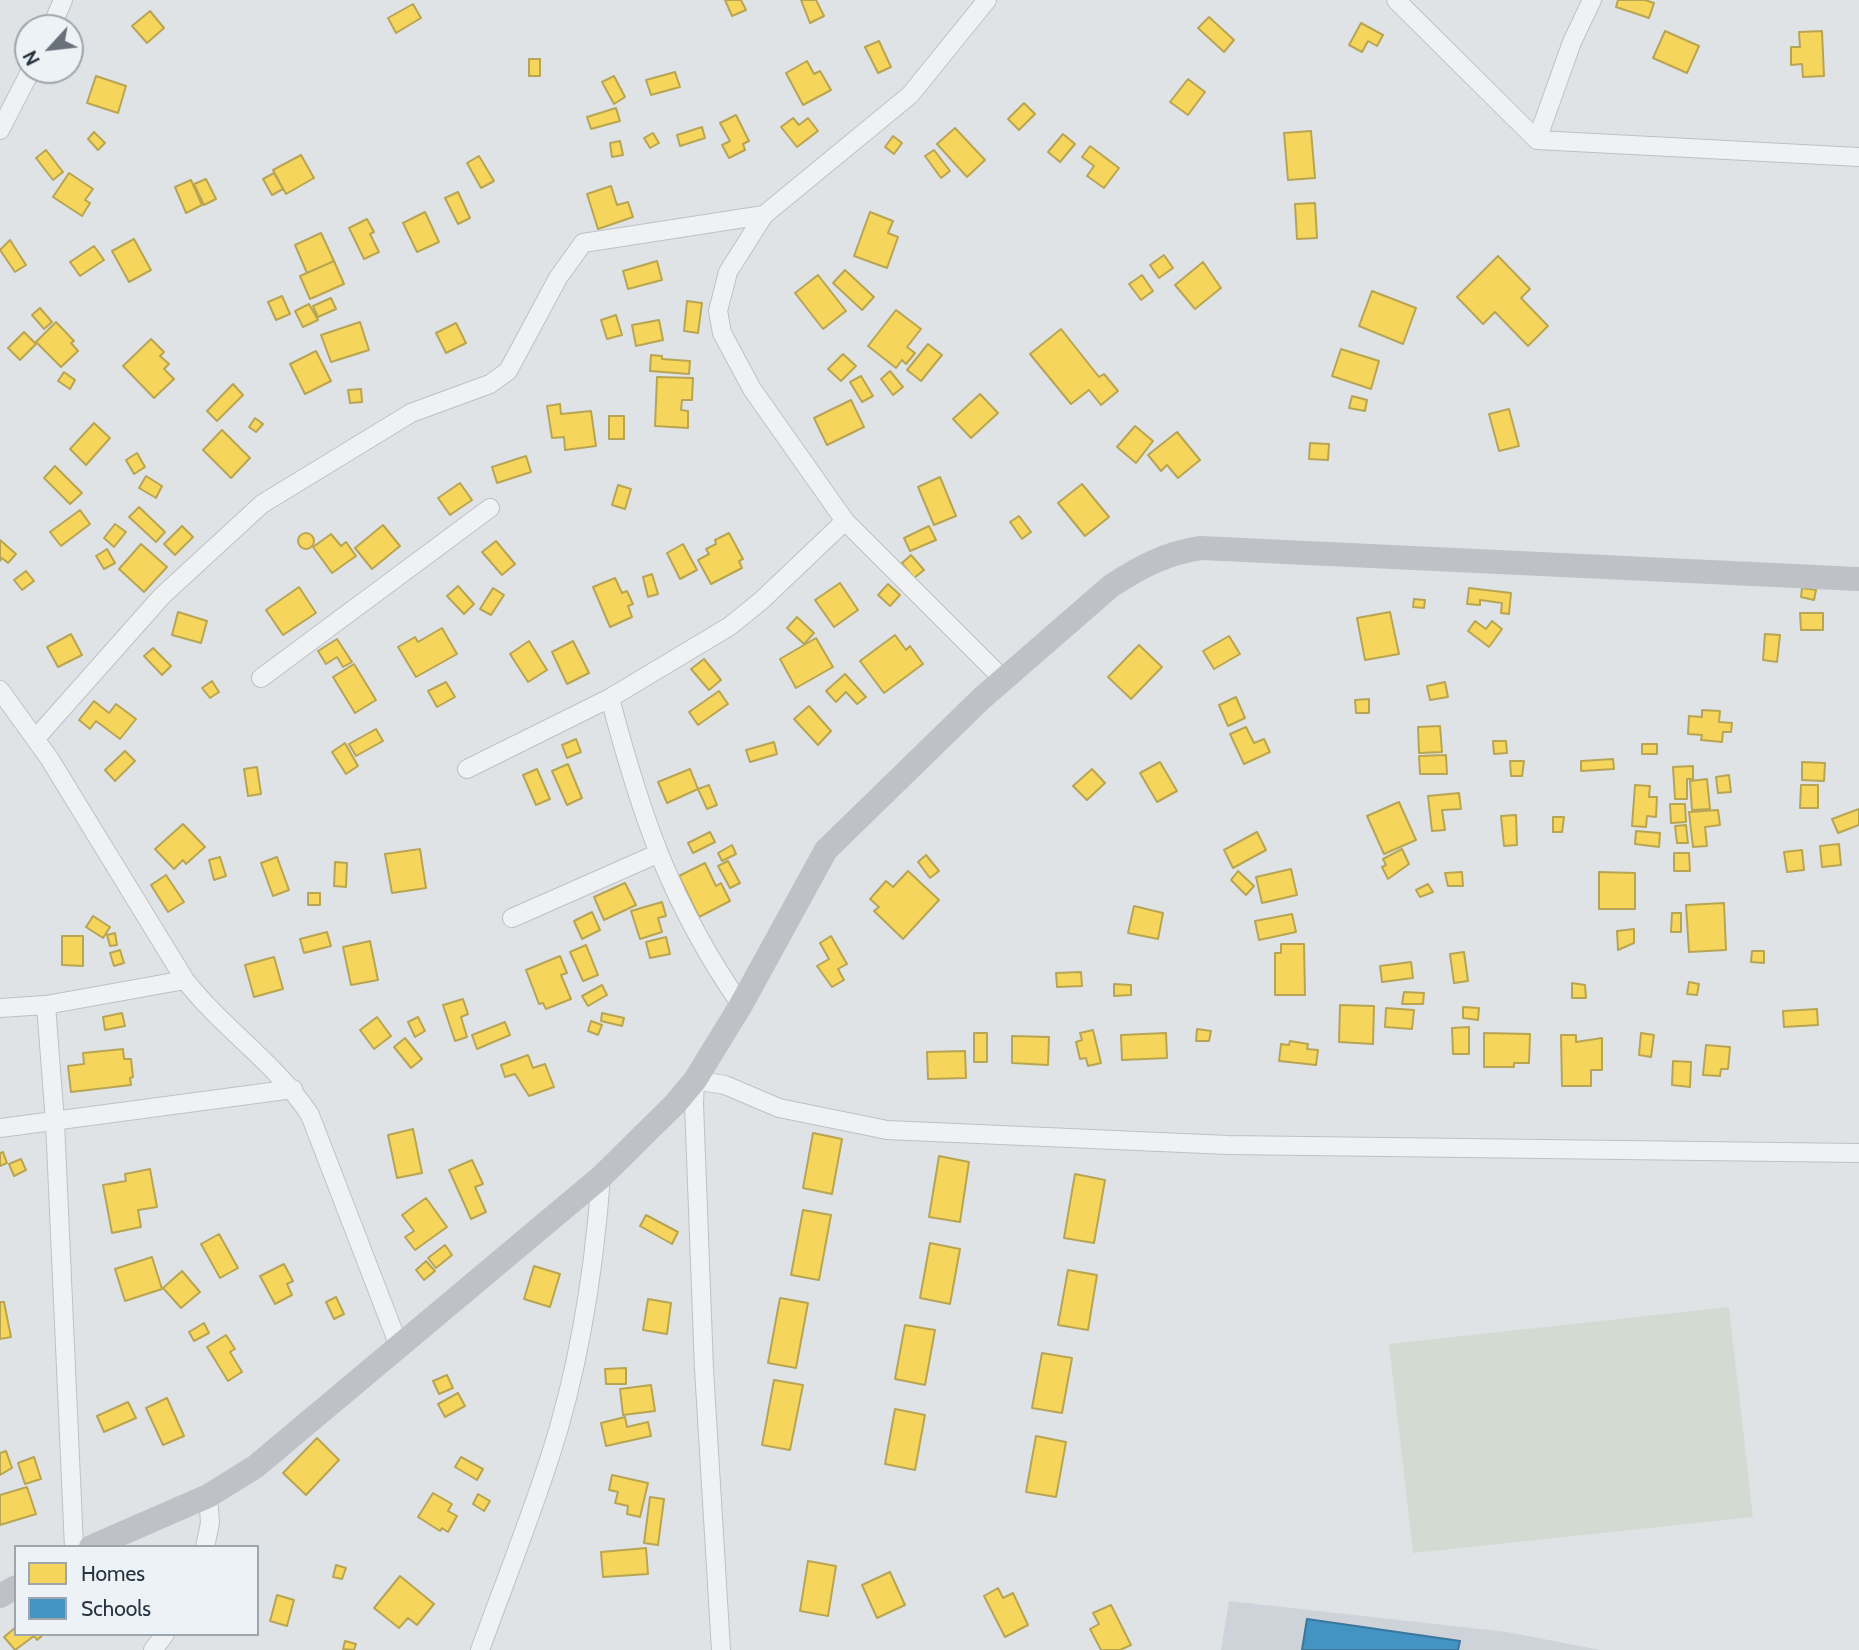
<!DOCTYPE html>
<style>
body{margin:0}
#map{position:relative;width:1859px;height:1650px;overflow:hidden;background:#e0e3e6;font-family:Cabin,sans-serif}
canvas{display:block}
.legend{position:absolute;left:14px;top:1545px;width:245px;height:91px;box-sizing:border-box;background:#edf2f6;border:2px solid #9ea6ad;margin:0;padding:9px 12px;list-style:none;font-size:21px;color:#273440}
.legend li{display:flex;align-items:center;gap:14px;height:35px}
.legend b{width:35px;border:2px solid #9ea6ad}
.north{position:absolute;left:14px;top:14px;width:70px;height:70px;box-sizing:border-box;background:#edf2f6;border:2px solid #9ea6ad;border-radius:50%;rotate:243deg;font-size:19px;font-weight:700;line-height:28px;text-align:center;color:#273440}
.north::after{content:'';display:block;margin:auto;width:24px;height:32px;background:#68717a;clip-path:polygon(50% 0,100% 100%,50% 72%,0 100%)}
</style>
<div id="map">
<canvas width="1859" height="1650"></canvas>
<ul class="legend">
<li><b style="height:19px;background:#f6d55c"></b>Homes</li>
<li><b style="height:19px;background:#4393c3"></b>Schools</li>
</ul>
<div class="north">N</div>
</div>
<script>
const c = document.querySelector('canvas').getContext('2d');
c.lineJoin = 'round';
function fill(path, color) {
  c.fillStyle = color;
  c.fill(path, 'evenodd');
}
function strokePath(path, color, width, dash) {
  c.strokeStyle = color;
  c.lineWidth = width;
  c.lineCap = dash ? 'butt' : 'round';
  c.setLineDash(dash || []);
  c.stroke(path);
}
fill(new Path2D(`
 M1229,1601l278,31 93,18h-379z`), '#ced3d9');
fill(new Path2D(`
 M1729,1307l24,210 -340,36 -24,-209z`), '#d2dad1');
const homes = new Path2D(`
 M725,0h16l5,10 -14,6z
 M801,0h15l8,16 -14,7z
 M1618,0h27l9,3 -5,15 -33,-11z
 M413,4l8,14 -25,15 -8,-15z
 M150,11l14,17 -17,15 -15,-17z
 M1209,17l25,23 -10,12 -26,-24z
 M1361,23l22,12 -6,11 -9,-5 -6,11 -13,-7z
 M1665,31l34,15 -12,27 -34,-15z
 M1822,31l2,45 -21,1 -1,-13 -11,1v-18h9l-1,-15z
 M879,41l12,26 -13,6 -13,-26z
 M529,59h11v17h-11z
 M807,61l7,13 6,-3 11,19 -28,15 -17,-32z
 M675,72l5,15 -29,8 -5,-15z
 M96,76l30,10 -8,27 -31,-10z
 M614,76l11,21 -11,7 -12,-22z
 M1188,79l17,13 -17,23 -18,-13z
 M1024,103l11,11 -16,16 -11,-11z
 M616,108l4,13 -29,8 -4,-12z
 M736,115l13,26 -6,3 2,6 -16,8 -7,-13 8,-4 -10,-18z
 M793,118l6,7 9,-7 10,13 -21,16 -16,-20z
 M702,127l3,11 -25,8 -3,-11z
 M955,128l30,32 -18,17 -30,-33z
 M1311,131l4,47 -27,2 -4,-47z
 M94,132l11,11 -7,7 -10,-11z
 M653,133l6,10 -9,5 -6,-10z
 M1063,134l12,10 -15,18 -12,-10z
 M893,136l9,7 -8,11 -9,-7z
 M620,141l3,14 -11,2 -2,-14z
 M1090,146l29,22 -15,20 -17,-12 7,-10 -12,-9z
 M46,150l17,22 -10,8 -17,-22z
 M934,150l16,21 -9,7 -16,-22z
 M301,155l13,23 -28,16 -13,-24z
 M479,156l15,25 -13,7 -14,-25z
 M69,173l24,16 -8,11 5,3 -8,13 -29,-19z
 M274,173l9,16 -11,6 -9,-16z
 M206,179l10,20 -12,6 -10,-21z
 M191,180l11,25 -16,8 -11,-26z
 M611,186l6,19 11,-3 5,15 -35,12 -11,-35z
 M458,192l12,26 -12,6 -13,-26z
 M1315,203l2,35 -20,1 -2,-35z
 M425,212l14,30 -22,10 -14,-29z
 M870,212l23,9 -5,12 10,4 -11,31 -33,-12z
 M367,219l7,13 -4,2 9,18 -15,7 -15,-31z
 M321,233l13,28 -27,12 -12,-28z
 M134,239l17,31 -22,12 -17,-31z
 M10,240l16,25 -11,7 -15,-22z
 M94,246l10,14 -24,16 -10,-14z
 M1164,255l9,13 -14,10 -9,-13z
 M1498,256l32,33 -9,9 27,28 -20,20 -33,-34 -12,12 -26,-27z
 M334,261l10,23 -34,15 -10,-23z
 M657,261l5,19 -34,9 -5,-18z
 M1203,262l18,26 -26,21 -20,-24z
 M845,270l29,27 -12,13 -29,-27z
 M818,275l28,36 -23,18 -28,-36z
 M1142,275l11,16 -12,9 -12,-16z
 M1372,291l44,17 -13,36 -44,-18z
 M282,296l8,18 -14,6 -8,-18z
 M331,298l5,11 -18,8 -5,-11z
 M687,301l15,2 -4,30 -14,-2z
 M309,304l9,16 -15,7 -8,-16z
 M40,308l12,14 -8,7 -12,-14z
 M896,310l25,19 -14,18 8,6 -9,11 -4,-4 -6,8 -28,-22z
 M616,315l6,20 -15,4 -6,-19z
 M659,320l4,20 -27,6 -4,-21z
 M56,322l18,19 -3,2 7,8 -17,16 -25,-25z
 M360,322l9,28 -38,12 -10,-27z
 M456,323l10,20 -20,10 -10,-20z
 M1061,329l38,48 5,-3 14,17 -17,14 -12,-15 -18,14 -41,-50z
 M24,332l12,12 -16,16 -12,-12z
 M151,339l13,13 -4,4 9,8 -5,5 10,10 -20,19 -31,-32z
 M928,344l14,11 -21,26 -14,-11z
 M1341,349l38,12 -8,28 -39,-13z
 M316,351l15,30 -26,13 -15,-30z
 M843,354l13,12 -15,15 -13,-12z
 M651,355l11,1v3l28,2 -1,13 -39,-3z
 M890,371l13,16 -10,8 -12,-16z
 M64,372l11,8 -5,9 -12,-8z
 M861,376l12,20 -11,6 -12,-20z
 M657,377l36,1 -1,22h-10l-1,10 7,1v17l-33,-2z
 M233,384l10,11 -26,26 -10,-10z
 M361,389l1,13 -12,1 -2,-13z
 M980,394l18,19 -27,25 -18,-19z
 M1352,396l15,4 -2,11 -16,-3z
 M851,400l13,27 -37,18 -13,-27z
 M560,404l1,10 30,-3 5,35 -31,4 -1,-13 -12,1 -5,-32z
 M1509,409l10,37 -20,5 -10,-37z
 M609,416h15v23h-15z
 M255,418l8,6 -7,8 -7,-5z
 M94,423l16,15 -24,27 -16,-16z
 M1135,426l18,15 -17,22 -19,-16z
 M222,430l28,28 -19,20 -28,-28z
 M1177,432l23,28 -22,18 -11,-13 -6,6 -13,-16z
 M1310,443l19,1 -1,16 -19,-1z
 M137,453l8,14 -11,7 -8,-14z
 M526,456l5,16 -34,11 -5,-16z
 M55,466l27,27 -12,11 -26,-26z
 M146,476l16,10 -6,12 -17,-10z
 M940,477l16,39 -22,9 -16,-38z
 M460,483l12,17 -22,15 -12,-17z
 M1082,484l27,33 -24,19 -27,-33z
 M618,485l13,4 -6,20 -13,-4z
 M139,507l26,25 -9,10 -27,-25z
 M80,510l10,14 -29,22 -11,-14z
 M1019,516l12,16 -9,7 -12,-17z
 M115,524l11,8 -12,15 -10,-9z
 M383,525l17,21 -28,23 -17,-21z
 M182,526l11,11 -18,18 -11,-11z
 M929,526l7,14 -26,11 -6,-13z
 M298 541a8 8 0 1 1 16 0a8 8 0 1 1-16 0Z
 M729,533l14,26 -4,2 3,7 -31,16 -13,-24 11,-6 -3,-5 10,-5 -1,-4z
 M331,534l10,12 5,-4 10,14 -24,17 -19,-26z
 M0,540l16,14 -8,9 -6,-5 -2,3z
 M496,541l19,23 -13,11 -20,-23z
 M141,544l26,23 -23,25 -25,-23z
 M683,544l14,26 -17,9 -13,-26z
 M107,549l8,14 -11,6 -8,-13z
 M911,555l13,15 -10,8 -12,-15z
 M26,571l8,10 -12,9 -8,-10z
 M652,574l6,20 -10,3 -5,-20z
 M615,578l7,15 5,-2 6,13 -5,2 4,11 -22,10 -17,-40z
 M840,583l18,27 -24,17 -19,-27z
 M888,584l12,11 -10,11 -12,-11z
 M458,586l16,18 -10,10 -17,-18z
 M299,587l17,26 -33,22 -17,-25z
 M493,588l11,7 -13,20 -11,-6z
 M1469,588l42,5 -2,21 -8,-1 1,-10 -22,-3v5l-13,-1z
 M1802,588l14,2 -2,10 -13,-3z
 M1414,599l11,1 -1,8 -11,-1z
 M178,612l29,9 -6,22 -29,-8z
 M1390,612l9,42 -34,6 -8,-42z
 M1800,613h23v17h-22z
 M797,617l17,16 -10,11 -17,-16z
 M1475,621l11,8 6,-8 10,8 -13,18 -21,-16z
 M442,628l15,26 -41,23 -18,-30 17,-10 3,5z
 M71,634l11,21 -24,12 -11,-20z
 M1765,634l15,1 -3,27 -14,-2z
 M895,635l11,15 4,-4 13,18 -39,29 -24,-32z
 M1229,636l11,18 -26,15 -11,-18z
 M816,638l17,29 -37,21 -16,-29z
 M337,639l15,23 -9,5 -6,-10 -11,7 -8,-13z
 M529,641l18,29 -19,12 -18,-28z
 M573,641l16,32 -22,11 -15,-32z
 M1139,645l23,22 -31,32 -23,-22z
 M153,648l18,18 -9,9 -18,-19z
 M704,659l17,21 -12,10 -18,-21z
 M354,664l22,36 -21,13 -22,-36z
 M845,674l21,23 -9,7 -11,-12 -10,10 -10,-11z
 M212,681l7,11 -9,6 -8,-10z
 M446,682l9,15 -18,10 -9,-16z
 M1445,682l3,15 -18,3 -3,-14z
 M719,691l9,13 -30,21 -9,-13z
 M1236,697l9,21 -17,8 -9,-21z
 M1369,699v14h-13l-1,-13z
 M94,701l15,12 7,-9 20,15 -16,20 -24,-18 -6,8 -11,-9z
 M809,706l22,25 -13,14 -24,-26z
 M1702,710l18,1 -1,11 13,1 -1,9h-8l-1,10 -21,-2 1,-5 -14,-1 1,-18 13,1z
 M1440,726l2,26 -23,1 -1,-26z
 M1246,727l8,16 10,-4 6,13 -26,12 -14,-30z
 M376,729l7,12 -27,15 -7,-12z
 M576,739l5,13 -14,6 -5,-13z
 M1493,741h13l1,12 -13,1z
 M774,742l3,12 -27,8 -4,-12z
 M345,743l13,23 -12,8 -14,-22z
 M1642,744h15v10h-15z
 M125,751l10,10 -20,20 -10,-11z
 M1446,755l1,19h-27l-1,-18z
 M1613,759l1,10 -33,2v-10z
 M1510,761h14l-2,15h-11z
 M1160,762l17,29 -20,11 -17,-29z
 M1802,762l23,1 -1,18 -22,-1z
 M568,764l14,34 -15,7 -15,-34z
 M1693,766v13h-6v20h-12l-2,-32z
 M257,767l4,27 -13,2 -4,-27z
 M537,769l13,30 -14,6 -13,-30z
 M690,769l8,20 -31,14 -9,-21z
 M1092,769l13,14 -18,17 -14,-14z
 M1729,775l2,17 -13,1 -2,-16z
 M1707,779l3,30 -18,1 -2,-29z
 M709,785l8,20 -10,4 -9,-20z
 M1635,785l15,1 -1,11h8l-1,20 -9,-1 -1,11 -14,-1z
 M1801,785h17v23h-18z
 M1459,793l2,16 -19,1 3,20 -13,1 -4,-35z
 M1399,802l17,38 -32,14 -17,-38z
 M1670,804h15l1,18 -15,1z
 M1859,809v16l-21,8 -6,-14z
 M1718,810l2,15 -15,2 2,19 -14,1 -4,-35z
 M1516,815l1,30 -13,1 -3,-30z
 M1553,817h11l-2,15h-9z
 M183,824l22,23 -19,17 -3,-4 -9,9 -19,-20z
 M1686,825l2,18h-11l-2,-17z
 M1636,831l24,2 -1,14 -24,-3z
 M710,832l5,10 -22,11 -5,-10z
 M1257,832l9,18 -33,18 -9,-18z
 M1839,844l2,21 -19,2 -2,-21z
 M732,845l4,9 -14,7 -4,-8z
 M420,849l6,39 -34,5 -7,-39z
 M1402,849l7,15 -21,15 -6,-12 4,-2 -3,-6z
 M1802,850l2,20 -17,2 -3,-20z
 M1674,853h15l1,18h-16z
 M926,855l13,16 -9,7 -12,-16z
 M220,857l6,19 -12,4 -5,-20z
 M277,857l12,33 -16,6 -12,-33z
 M728,861l12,22 -10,5 -12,-22z
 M335,862l12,1 -1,24 -12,-1z
 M705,863l11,23 5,-3 9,18 -31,16 -20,-41z
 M1291,869l6,26 -35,8 -6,-26z
 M908,871l31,29 -36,39 -29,-28 5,-4 -9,-8 16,-18 7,6z
 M1238,871l16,15 -8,9 -15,-15z
 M1462,872l1,14h-15l-3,-13z
 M1599,872l36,1v36h-36z
 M166,875l18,27 -16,10 -17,-27z
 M625,883l11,22 -32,15 -10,-23z
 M1428,884l5,8 -13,5 -4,-7z
 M308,893h12v12h-12z
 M662,902l4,14 -8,2 4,14 -22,7 -9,-28z
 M1724,903l2,47 -37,2 -3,-47z
 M1134,906l29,7 -5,26 -30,-6z
 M592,912l8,18 -18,9 -8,-18z
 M1672,913h9v19h-10z
 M1292,914l4,18 -37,8 -4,-19z
 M93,916l17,11 -7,11 -17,-11z
 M1634,929v14l-16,7 -1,-19z
 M327,932l4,14 -27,7 -4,-14z
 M115,933l2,12 -7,1 -3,-11z
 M62,936h21v30l-21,-1z
 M831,936l16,28 -9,5 6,11 -12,7 -15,-21 12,-7 -9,-16z
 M666,937l4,17 -20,4 -4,-16z
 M370,941l8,39 -27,5 -8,-38z
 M1281,944h23l1,51h-30v-42h6z
 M586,945l12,30 -15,6 -13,-29z
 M120,950l4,13 -10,3 -4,-13z
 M1752,951h12v12l-13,-1z
 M1464,952l4,29 -14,2 -4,-29z
 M560,956l7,17 -6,2 10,24 -25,10 -3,-6 -4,1 -13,-34z
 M274,957l9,32 -29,8 -9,-32z
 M1411,962l2,16 -31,4 -2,-16z
 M1081,972l1,14 -25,1 -1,-14z
 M1689,982l10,2 -2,11 -10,-1z
 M1572,983l13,2 1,13h-14z
 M1114,984l17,1v10l-17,1z
 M602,985l5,10 -19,11 -6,-10z
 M1404,992l20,1 -1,11h-21z
 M463,999l5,15 -7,3 6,20 -12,4 -12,-36z
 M1340,1005l34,1 -1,38 -34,-2z
 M1463,1007l16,1 -1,12 -15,-2z
 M1386,1008l28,2 -2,19 -27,-2z
 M1817,1009l1,16 -34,2 -1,-16z
 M122,1013l3,13 -20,4 -2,-13z
 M602,1013l22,5 -2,8 -21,-5z
 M377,1017l14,19 -17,13 -14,-19z
 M418,1017l7,14 -10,6 -7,-15z
 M591,1021l11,4 -4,10 -10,-4z
 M505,1022l5,13 -33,14 -5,-14z
 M1469,1027v27h-16l-1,-26z
 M1197,1029l14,2 -2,10h-13z
 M1093,1030l8,33 -13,3 -2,-8 -6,1 -4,-17 6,-2 -2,-7z
 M974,1033h13v29h-13z
 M1166,1033l1,25 -45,2 -1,-25z
 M1484,1033l46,1 -1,29h-15v4h-30z
 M1641,1033l13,2 -3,22 -12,-2z
 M1561,1035h15v7l26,-4v32h-11v16h-29z
 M1012,1036l37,1 -1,28 -36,-2z
 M405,1038l17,21 -11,9 -17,-21z
 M1290,1041l18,3 -1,5 11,1 -2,15 -37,-4 2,-17 8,1z
 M1706,1045l24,2 -2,22h-7l-1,7 -17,-1z
 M123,1049l1,10h7l2,18 -3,1 1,7 -60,7 -3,-26 16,-2 -1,-11z
 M965,1051l1,27 -38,1 -1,-27z
 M528,1055l5,13 12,-4 9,23 -25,9 -14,-22 -10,3 -4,-12z
 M1673,1061l18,1 -1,25 -18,-2z
 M413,1129l9,44 -25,5 -9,-43z
 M813,1133l29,6 -10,55 -29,-6z
 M3,1152l4,11 -7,3v-13z
 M939,1156l30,6 -9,60 -31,-5z
 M21,1159l5,11 -12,6 -5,-12z
 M472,1160l11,24 -8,3 11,25 -15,7 -22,-49z
 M150,1169l7,38 -19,3 3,17 -29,6 -9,-48 23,-4 -1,-7z
 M1075,1174l30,6 -11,63 -30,-5z
 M426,1198l21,29 -32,23 -10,-13 9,-6 -12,-16z
 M803,1210l28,5 -12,65 -28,-5z
 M646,1215l32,17 -6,12 -32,-18z
 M219,1234l19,34 -18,10 -19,-34z
 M930,1243l30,6 -10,55 -30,-6z
 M445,1245l7,10 -16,13 -8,-10z
 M152,1257l10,32 -37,12 -10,-32z
 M426,1261l9,10 -11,9 -8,-10z
 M284,1264l9,17 -6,3 5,11 -17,9 -15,-28z
 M534,1266l26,8 -10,33 -26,-8z
 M1068,1270l29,5 -9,55 -30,-5z
 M182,1271l18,21 -19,16 -18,-20z
 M336,1297l8,17 -10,5 -8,-17z
 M780,1298l28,5 -12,65 -28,-5z
 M648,1299l23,4 -4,31 -24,-4z
 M0,1302h4l7,35 -11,2z
 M204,1323l5,10 -15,8 -5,-9z
 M905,1325l30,5 -10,55 -30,-6z
 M226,1335l9,14 -5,3 12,20 -14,9 -21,-34z
 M1042,1353l30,5 -10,55 -30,-5z
 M626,1368v16h-20l-1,-15z
 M447,1375l6,13 -14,6 -6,-13z
 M774,1380l29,5 -13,65 -28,-5z
 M651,1385l4,26 -32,4 -3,-26z
 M458,1393l7,13 -20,11 -7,-13z
 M167,1398l17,38 -21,9 -17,-37z
 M128,1402l8,16 -32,14 -7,-16z
 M895,1409l30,6 -10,55 -30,-6z
 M625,1417l2,10 21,-5 3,14 -45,10 -5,-23z
 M1036,1436l30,6 -10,55 -30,-5z
 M317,1438l22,22 -33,35 -23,-22z
 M6,1451l6,17 -12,7v-22z
 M34,1457l7,22 -16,5 -7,-21z
 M461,1457l22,12 -6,11 -22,-13z
 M612,1475l36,8 -8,34 -13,-3 1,-8 -13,-3 3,-11 -9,-2z
 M27,1487l9,27 -36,11v-30z
 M433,1493l19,11 -4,7 9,5 -9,16 -6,-4 -2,3 -22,-14z
 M478,1494l12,7 -6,10 -11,-7z
 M650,1497l14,2 -6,46 -14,-2z
 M646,1548l2,26 -45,3 -2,-25z
 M808,1561l28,5 -8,50 -28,-5z
 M336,1565l10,3 -4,11 -9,-2z
 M890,1572l15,33 -28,13 -15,-33z
 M400,1576l34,28 -17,21 -9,-7 -9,10 -25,-20z
 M998,1588l5,10 10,-5 15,32 -23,12 -21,-41z
 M277,1595l17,5 -7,26 -17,-5z
 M1111,1605l20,40 -11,5h-19l-11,-21 9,-5 -6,-11z
 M16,1627v7h28l-7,6 -3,-4 -19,14 -11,-13z
 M345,1641l11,3 -2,6 -11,-1z`);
fill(homes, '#f6d55c');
strokePath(homes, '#b8a554', 2);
const schools = new Path2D(`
 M1307,1619l153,22 -2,9h-156z`);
fill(schools, '#4393c3');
strokePath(schools, '#3b769c', 2);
const street = new Path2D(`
 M987,0l-77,95 -146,120 -36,57 -10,39 4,22 30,56 93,132 158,158
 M1396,0l141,140 322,17
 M51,28l12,-28
 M0,130l31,-60
 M1537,140l35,-98 20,-42
 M261,678l229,-170
 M0,690l49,68 136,222c38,49 91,83 125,135l89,231
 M36,738l126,-142 100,-92 149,-91 79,-29 18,-13 50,-93 25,-35 181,-28
 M467,769l143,-71
 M512,918l145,-64
 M741,1005c-70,-101 -100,-189 -131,-307l120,-72 32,-26 83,-79
 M0,1008l46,-3
 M0,1128l293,-39
 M74,1547l-19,-425 -9,-117 139,-25
 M205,1547l5,-24 -2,-27
 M153,1650l12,-16
 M480,1650c23,-63 48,-126 69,-190 30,-91 45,-188 52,-283
 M721,1650l-17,-281 -10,-265 1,-24 30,5 54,23 108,22 341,15 631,8`);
strokePath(street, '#bec1c4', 20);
strokePath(street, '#f0f1f2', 18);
strokePath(new Path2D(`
 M91,1547l117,-51 47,-29 346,-290 74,-73 20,-24 46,-75 85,-155 155,-151 130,-113c29,-19 55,-33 90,-38l658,31
 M0,1596l16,-9`), '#bec2c6', 24);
</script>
